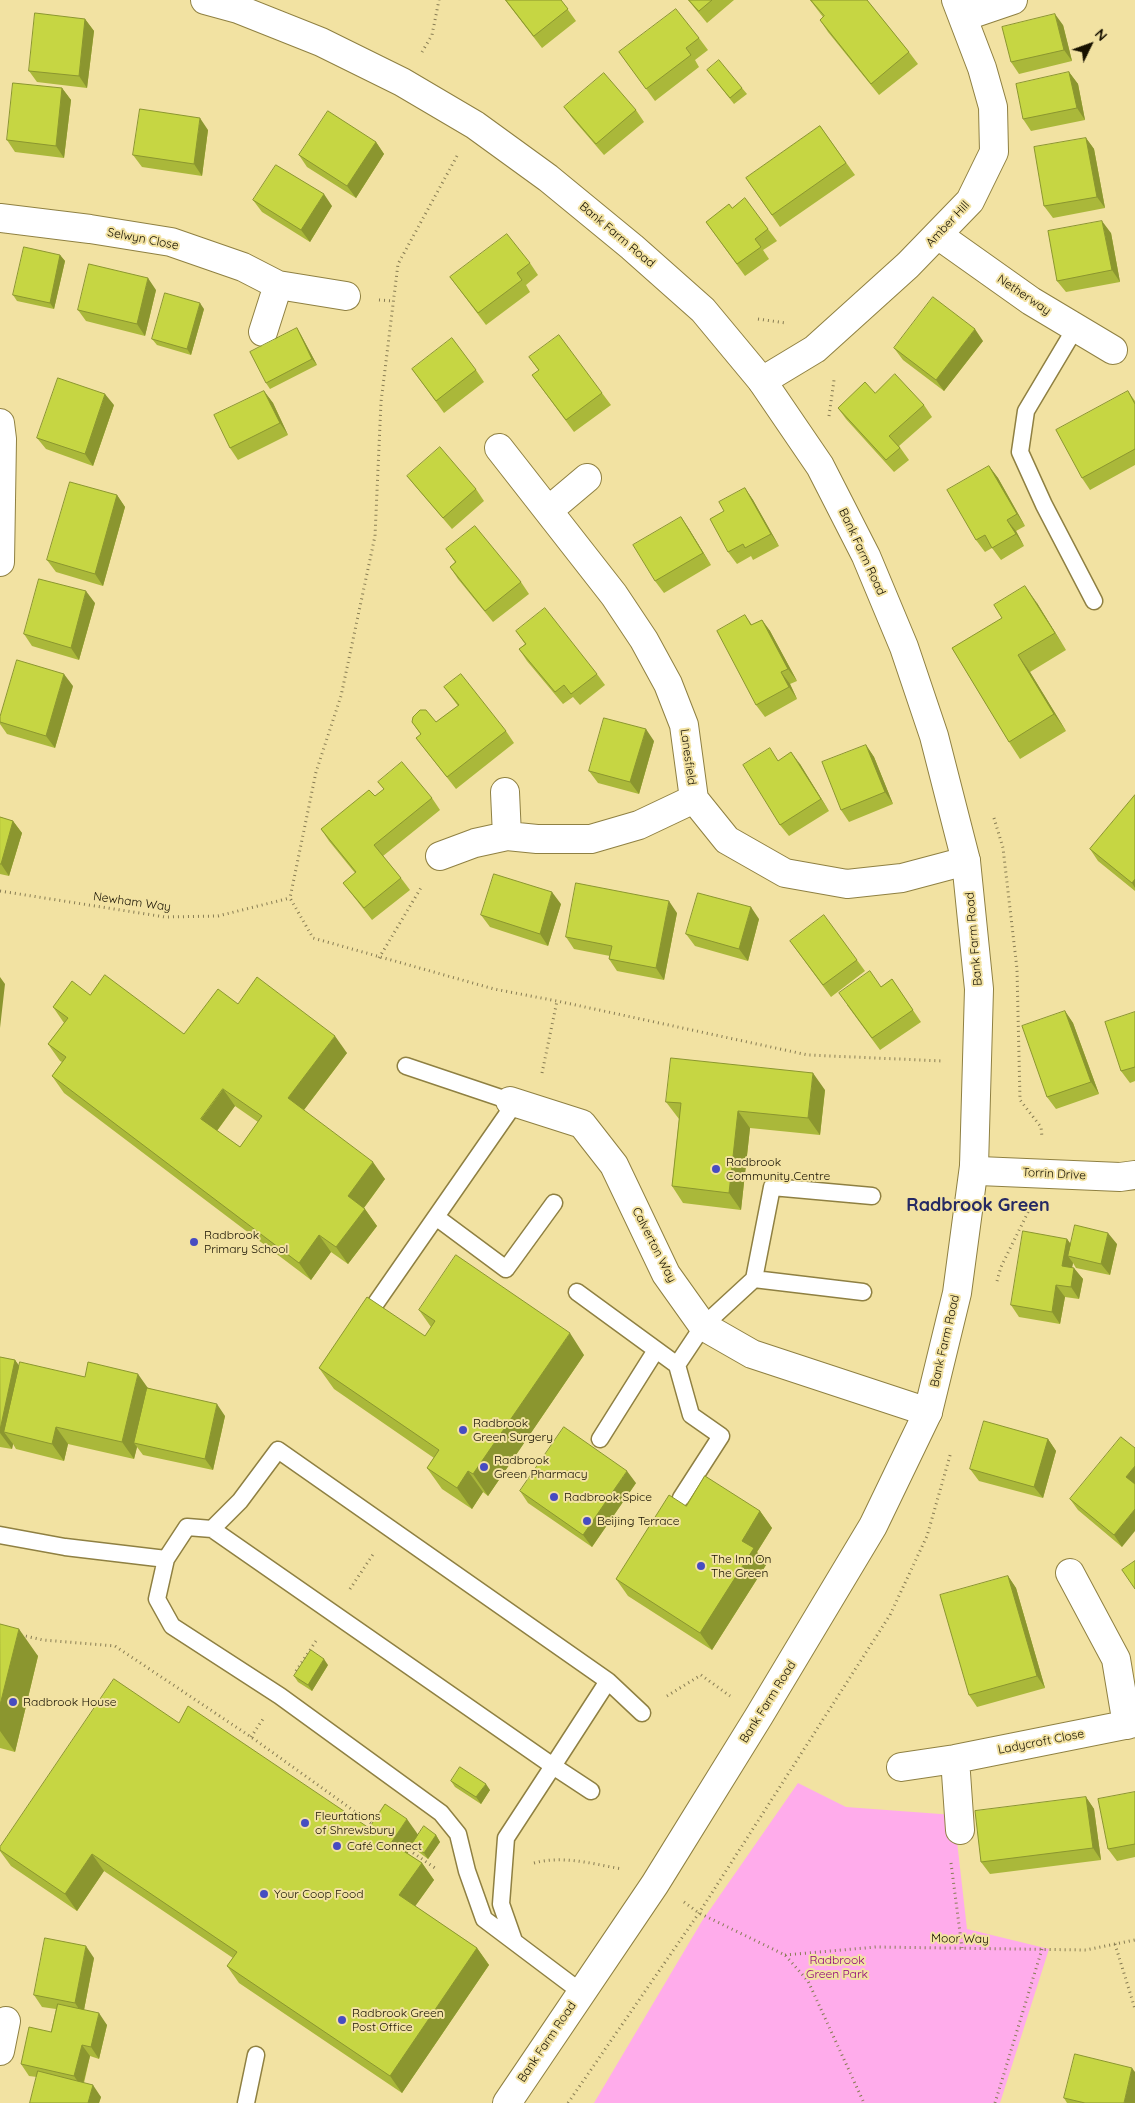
<!DOCTYPE html>
<meta charset="utf-8">
<style>
body{margin:0}
#map{position:relative;width:1135px;height:2103px;overflow:hidden;background:#f2e2a2;font-family:Quicksand,sans-serif}
canvas{display:block}
.north{position:absolute;left:1065px;top:20px;width:50px;height:50px;-webkit-text-stroke:4px #f2e2a2;paint-order:stroke;rotate:48deg;font-size:14px;font-weight:700;line-height:20px;text-align:center;color:#171100}
.north::after{content:'';display:block;margin:auto;width:18px;height:22px;background:#171100;clip-path:polygon(50% 0,100% 100%,50% 72%,0 100%)}
</style>
<div id="map">
<canvas width="1135" height="2103"></canvas>
<div class="north">N</div>
</div>
<script>
const c = document.querySelector('canvas').getContext('2d');
c.lineJoin = 'round';
function fill(path, color) {
  c.fillStyle = color;
  c.fill(path, 'evenodd');
}
function strokePath(path, color, width, dash) {
  c.strokeStyle = color;
  c.lineWidth = width;
  c.lineCap = dash ? 'butt' : 'round';
  c.setLineDash(dash || []);
  c.stroke(path);
}
function label(font, color, halo, rows, align = 'center') {
  c.font = font + ' Quicksand,sans-serif';
  c.lineWidth = 4;
  c.setLineDash([]);
  c.textBaseline = 'middle';
  c.strokeStyle = halo;
  c.fillStyle = color;
  for (const [text, x, y, turn = 0] of rows) {
    c.save();
    c.translate(x, y);
    c.rotate((+turn || 0) * Math.PI / 180);
    c.textAlign = isNaN(turn) ? turn : align;
    if (halo) c.strokeText(text, 0, 0);
    c.fillText(text, 0, 0);
    c.restore();
  }
}
fill(new Path2D(`
 M798,1783l48,24 108,8 13,114 82,20 -49,154h-406l108,-182z`), '#ffaceb');
const service = new Path2D(`
 M1076,327l-50,84 -6,41 24,53 50,96
 M406,1066l104,35
 M436,1217l70,52 48,-66
 M754,1279l109,13
 M577,1292l100,73
 M376,1303l139,-200
 M600,1439l56,-89
 M681,1498l40,-62 -30,-21 -14,-50 26,-39 51,-47 18,-92 100,9
 M212,1529l28,-28 38,-51 330,231 -55,85 38,25
 M0,1535l65,12 101,12
 M608,1681l34,32
 M514,1941l-13,-37 5,-66 47,-72 -341,-237 -25,-2 -21,32 -9,40 15,27 108,70 161,117 17,21 9,37 17,48 97,73
 M246,2103l10,-48`);
const minor = new Path2D(`
 M963,17l50,-17
 M0,218l90,11 81,13 72,25 35,18 68,11
 M938,235l93,66 82,49
 M263,332l15,-47
 M762,381l53,-32 93,-84 62,-64 24,-49 -1,-45 -11,-39 -26,-68
 M0,423l2,16 -2,123
 M499,448l115,147 30,45 24,44 16,41 10,74 33,41 58,33 62,11 55,-6 64,-17
 M549,510l38,-32
 M505,792l2,44
 M440,856l35,-13 32,-7 30,3h54l48,-14 55,-26
 M510,1101l72,23 32,41 52,109 37,52 49,28 176,58
 M974,1166l5,5 141,6 15,-2
 M1070,1573l46,86 11,66
 M955,1759l5,71
 M901,1767l54,-8 180,-36
 M0,2051l6,-30`);
const tertiary = new Path2D(`
 M205,0l33,9 83,33 81,40 73,43 73,53 84,69 71,63 59,71 58,85 46,90 38,91 30,89 32,125 13,128 -5,177 -17,127 -29,119 -55,114 -114,190 -104,168 -148,219`);
strokePath(service, '#8f8042', 19);
strokePath(minor, '#8f8042', 30);
strokePath(tertiary, '#8f8042', 30);
strokePath(new Path2D(`
 M422,52l10,-17 7,-35
 M457,156l-59,108 -17,138 -6,134 -34,160 -25,76 -26,126 23,40 181,51 63,12 251,54 135,6
 M379,300l14,1
 M758,319l28,4
 M829,416l5,-36
 M994,818l9,30 14,121 3,131 21,27 1,10
 M0,891l165,26 53,-1 72,-18
 M379,958l43,-72
 M542,1073l15,-72
 M997,1281l4,-14 29,-59
 M350,1589l24,-36
 M21,1635l22,5 72,6 136,91 124,89
 M296,1671l22,-33
 M667,1696l34,-21 29,21
 M251,1737l12,-18
 M409,1850l26,18
 M534,1863c29,-8 59,1 88,6
 M951,1863l11,85
 M684,1902l15,11 86,42 23,26 56,122
 M1115,1944l20,65
 M785,1955l91,-8 210,3 49,-10
 M568,2103l131,-190 191,-298 37,-79 24,-84
 M995,2103l47,-154`), '#877c53', 3, [1, 4]);
strokePath(service, '#fff', 16);
strokePath(minor, '#fff', 28);
strokePath(tertiary, '#fff', 28);
fill(new Path2D(`
 M505,0h56l15,21 -34,27z
 M688,0h46l-27,23z
 M810,0h57l42,52 9,12 -39,31 -51,-63 -8,-12 3,-3z
 M85,19l9,12 -7,57 -50,-6 -8,-11z
 M1063,25l9,36 -53,13 -8,-12z
 M699,38l9,12 -13,10 4,7 -44,34 -36,-49z
 M707,70l35,18 5,6 -13,10z
 M1069,72l9,12 7,36 -54,11 -8,-12z
 M62,88l9,12 -7,58 -49,-6 -8,-12z
 M564,107l72,3 8,12 -40,33 -31,-36z
 M820,126l35,49 -75,52 -34,-49z
 M208,130l-6,46 -60,-9 -9,-12z
 M1086,138l8,11 11,59 -52,10 -9,-12z
 M376,142l8,12 -28,44 -49,-31 -8,-12z
 M253,200l79,6 -22,36 -48,-30z
 M732,208l36,21 9,12 -14,9 6,9 -24,17 -39,-54z
 M1111,233l9,49 -54,10 -9,-11z
 M60,255l5,6 -11,48 -37,-8 -4,-6z
 M530,263l8,12 -12,10 4,7 -44,33 -36,-48z
 M156,290l-11,46 -59,-15 -8,-11z
 M204,309l-13,46 -34,-10 -5,-6z
 M297,328l4,7 16,30 -47,24 -4,-6z
 M983,341l-39,50 -41,-31 -9,-12z
 M529,357l73,36 9,12 -37,27 -42,-57 7,-4z
 M412,369l64,1 8,12 -40,31z
 M264,391l9,12 15,32 -50,25 -8,-12z
 M1128,391l7,10v64l-45,25 -8,-12z
 M875,393l49,12 8,12 -33,29 10,14 -15,12 -48,-53 -8,-11z
 M114,405l-21,61 -47,-17 -9,-11z
 M989,466l9,12 27,48 -9,5 8,15 -23,14 -9,-12 -7,4 -9,-12z
 M407,476l69,13 8,12 -32,28 -36,-42z
 M745,488l8,12 26,46 -26,14 -2,-4 -14,8 -9,-12 -4,-41z
 M117,495l8,12 -22,79 -47,-14 -9,-12z
 M681,517l8,12 22,36 -47,28 -9,-12z
 M446,549l75,33 8,12 -36,28 -35,-43 -8,-12 5,-5z
 M95,603l-16,57 -47,-14 -8,-12z
 M1037,603l29,47 -36,22 36,59 -46,28 -11,-17 -57,-94z
 M745,615l7,10 10,-5 8,11 27,50 -7,3 7,15 -32,18 -9,-12z
 M516,631l81,43 8,11 -25,20 -7,-8 -10,7 -36,-43 -8,-12 6,-5z
 M73,686l-18,62 -48,-14 -7,-10v-7z
 M444,687l62,44 8,12 -58,46 -40,-51 5,-3 -9,-13h24l22,-16z
 M654,741l-15,53 -41,-11 -9,-12z
 M866,745l8,12 19,47 -44,18 -8,-12z
 M779,760l21,4 29,47 -40,25 -9,-11z
 M378,782l54,16 8,12 -57,46 18,22 9,12 -38,30 -29,-37 12,-10 -26,-32 -8,-12 54,-33 9,-7z
 M1135,795v96l-37,-30 -8,-12z
 M0,817l13,4 9,12 -13,43 -9,-2z
 M561,904l-13,42 -58,-19 -9,-12z
 M677,913l-13,67 -47,-9 -8,-12 1,-3 -36,-7 -8,-12z
 M759,919l-11,42 -53,-15 -9,-12z
 M790,941l67,19 8,11 -34,26z
 M892,979l29,43 -41,28 -33,-45 34,-18z
 M90,995l94,39 54,-30 109,49 -43,57 81,69 -21,29 13,18 -29,38 -17,-12 -20,28 -247,-187 -12,-17 10,-14 -2,-1 -12,-17 16,-21 -11,-16zM235,1106l23,16 -18,25 -23,-16z
 M1065,1011l8,12 26,71 -43,15 -9,-12z
 M1135,1012v69l-5,2 -9,-12z
 M825,1090l-5,45 -70,-7 -9,82 -58,-7 -11,-17 7,-67 -13,-17z
 M1067,1239l4,5h46l-7,31 -34,-7 -3,-5 -1,4 11,12 -4,20 -14,-2 -5,27 -41,-7 -8,-12z
 M419,1310l165,45 -96,141 -5,-4 -11,17 -30,-20 -15,-21 7,-10 -100,-69 -15,-21 106,-32 6,-9z
 M0,1357l15,3 4,6 130,22 76,28 -12,54 -70,-15 -6,-8 -3,12 -66,-15 -4,17 -48,-12 -3,-5 -1,5 -12,-2z
 M1048,1439l8,12 -13,47 -64,-17 -9,-12z
 M1135,1448l-13,99 -44,-37 -8,-11z
 M636,1483l-44,64 -64,-44 -8,-12z
 M686,1506l74,5 12,17 -15,24 9,13 -54,85 -84,-54 -12,-17z
 M1008,1576l8,12 29,100 -68,19 -8,-12z
 M0,1624l38,32 -23,96 -15,-4z
 M328,1665l-16,26 -14,-9 -4,-6z
 M179,1723l190,105 49,7h18l4,7 -12,17 -12,-9 -3,-5 -6,8 15,10 12,17 -19,26 62,42 12,17 -87,128 -163,-110 -12,-17 6,-8 -129,-87 -27,40 -66,-45 -11,-15v-4z
 M451,1781l39,9 -9,14 -26,-17z
 M1135,1792v65l-18,4 -9,-12z
 M1086,1797l8,12 7,51 -111,14 -9,-12z
 M94,1958l-10,52 23,15 -8,34 -9,-3 -6,27 17,14 -2,6h-69l7,-26 -8,-1 -8,-12 30,-32 5,-23 -14,-2 -8,-12z
 M1064,2098l71,5h-68z`), '#aab83a');
fill(new Path2D(`
 M1055,14l8,11 9,36 -8,-11z
 M85,19l9,12 -7,57 -8,-12z
 M1069,72l9,12 7,36 -8,-12z
 M62,88l9,12 -7,58 -8,-12z
 M200,118l8,12 -6,46 -8,-12z
 M1086,138l8,11 11,59 -8,-11z
 M376,142l8,12 -28,44 -9,-12z
 M324,194l8,12 -22,36 -9,-12z
 M1102,221l9,12 9,49 -8,-12z
 M60,255l5,6 -11,48 -4,-6z
 M148,278l8,12 -11,46 -8,-12z
 M200,303l4,6 -13,46 -4,-6z
 M297,328l4,7 16,30 -5,-6z
 M975,329l8,12 -39,50 -8,-11z
 M264,391l9,12 15,32 -8,-12z
 M105,394l9,11 -21,61 -8,-12z
 M989,466l9,12 27,48 -8,-12z
 M745,488l8,12 26,46 -8,-12z
 M117,495l8,12 -22,79 -8,-12z
 M681,517l8,12 22,36 -8,-12z
 M1007,520l9,11 8,15 -8,-12z
 M1025,586l12,17 29,47 -11,-17z
 M86,591l9,12 -16,57 -8,-12z
 M762,620l8,11 27,50 -9,-12z
 M1018,655l12,17 36,59 -12,-17z
 M781,672l9,12 7,15 -8,-12z
 M64,674l9,12 -18,62 -9,-12z
 M646,729l8,12 -15,53 -9,-12z
 M866,745l8,12 19,47 -8,-12z
 M791,752l9,12 29,47 -8,-12z
 M13,821l9,12 -13,43 -8,-12z
 M1135,879v9l-3,-5z
 M552,892l9,12 -13,42 -8,-12z
 M669,901l8,12 -13,67 -8,-12z
 M751,907l8,12 -11,42 -9,-12z
 M0,977l5,7 -5,44z
 M1065,1011l8,12 26,71 -8,-12z
 M335,1036l12,17 -47,62 -12,-17z
 M813,1073l12,17 -5,45 -12,-17z
 M223,1089l12,17 -22,30 -12,-17z
 M738,1111l12,17 -9,82 -12,-17z
 M373,1162l12,17 -25,34 -12,-17z
 M365,1209l12,17 -29,38 -12,-17z
 M1108,1233l9,11 -7,31 -9,-11z
 M319,1235l12,17 -20,28 -12,-17z
 M1067,1239l8,12 -7,5 5,7 -3,15 -8,-12z
 M1074,1268l9,11 -4,20 -8,-12z
 M1056,1285l9,12 -5,27 -8,-12z
 M570,1333l14,22 -96,141 -15,-22z
 M15,1360l12,17 -23,55 9,12 -1,5 -12,-16v-3z
 M138,1374l12,17 -16,52 3,4 -3,12 -12,-17z
 M217,1404l8,12 -12,54 -8,-11z
 M56,1427l12,17 -4,17 -12,-17z
 M1048,1439l8,12 -13,47 -9,-11z
 M1135,1466v22l-9,-11z
 M468,1471l15,21 -11,17 -15,-21z
 M627,1471l9,12 -44,64 -9,-12z
 M1135,1509v22l-13,16 -8,-12z
 M760,1511l12,17 -15,24 9,13 -54,85 -12,-17 42,-92z
 M1008,1576l8,12 29,100 -8,-12z
 M19,1629l19,27 -23,96 -15,-21v-26z
 M324,1659l4,6 -16,26 -4,-6z
 M486,1784l4,6 -9,14 -5,-7z
 M1086,1797l8,12 7,51 -8,-12z
 M407,1819l12,17 -16,24 -12,-17z
 M436,1835l4,7 -12,17 -4,-6z
 M92,1854l12,17 -27,40 -12,-17z
 M422,1863l12,17 -23,32 -12,-17z
 M86,1946l8,12 -11,57 -8,-12z
 M477,1948l12,17 -87,128 -12,-17z
 M99,2013l8,12 -8,34 -8,-12z
 M82,2045l8,11 -8,32 -8,-12z
 M1132,2068l3,4v31h-11z
 M93,2085l8,12 -2,6h-11z`), '#8b962f');
const building = new Path2D(`
 M506,0h55l7,9 -34,27z
 M689,0h23l-13,11z
 M811,0h56l42,52 -38,32 -51,-64 4,-4z
 M676,9l23,29 -13,10 5,7 -45,34 -27,-37z
 M35,13l50,6 -6,57 -50,-5z
 M1055,14l9,36 -53,12 -9,-35z
 M719,60l23,28 -12,10 -23,-28z
 M1069,72l8,36 -54,11 -7,-35z
 M604,73l32,37 -40,34 -32,-37z
 M13,83l49,5 -6,58 -49,-6z
 M140,109l60,9 -6,46 -61,-9z
 M328,111l48,31 -29,44 -48,-31z
 M820,126l26,37 -74,52 -26,-37z
 M1086,138l11,59 -53,9 -10,-59z
 M276,165l48,29 -23,36 -48,-30z
 M745,198l23,31 -13,10 6,8 -24,17 -31,-42 23,-18 3,4z
 M1102,221l10,49 -55,11 -9,-50z
 M507,234l23,29 -13,10 5,7 -44,33 -28,-36z
 M24,247l36,8 -10,48 -37,-8z
 M89,264l59,14 -11,46 -59,-14z
 M165,293l35,10 -13,46 -35,-10z
 M933,297l42,32 -39,51 -42,-32z
 M297,328l15,31 -46,24 -16,-31z
 M559,335l43,58 -36,27 -34,-45 7,-5 -10,-13z
 M452,338l24,32 -40,31 -24,-32z
 M895,374l29,31 -35,31 11,12 -14,12 -48,-52 27,-26 10,11z
 M58,378l47,16 -20,60 -48,-16z
 M264,391l16,32 -50,25 -16,-33z
 M1128,391l7,13v45l-53,29 -26,-48z
 M440,447l36,42 -33,29 -36,-42z
 M989,466l28,48 -10,6 9,14 -24,14 -7,-13 -9,5 -29,-50z
 M70,482l47,13 -22,79 -48,-14z
 M745,488l26,46 -26,14 -2,-4 -15,8 -18,-33 14,-8 -5,-9z
 M681,517l22,36 -48,28 -22,-36z
 M475,526l46,56 -36,29 -35,-44 6,-5 -10,-13z
 M39,579l47,12 -15,57 -47,-14z
 M1025,586l30,47 -37,22 36,59 -45,28 -57,-94 50,-30 -8,-13z
 M545,608l52,66 -26,20 -7,-9 -9,7 -36,-43 7,-5 -10,-13z
 M745,615l6,10 11,-5 26,49 -7,3 8,15 -33,18 -39,-74z
 M17,660l47,14 -18,62 -46,-14v-5z
 M461,674l45,57 -59,46 -31,-39 5,-4 -9,-12 1,-5 7,-7h6l10,12 23,-17 -15,-18z
 M604,718l42,11 -16,53 -41,-11z
 M866,745l19,47 -44,18 -19,-48z
 M770,748l8,13 13,-9 30,47 -41,26 -37,-60z
 M402,762l30,36 -58,47 27,33 -37,30 -21,-25 13,-11 -35,-43 48,-39 6,6 9,-7 -6,-7z
 M1135,795v84l-3,4 -42,-34z
 M0,817l13,4 -12,43h-1z
 M494,874l58,18 -12,42 -59,-19z
 M576,883l93,18 -13,67 -47,-9 3,-13 -46,-9z
 M698,893l53,14 -12,42 -53,-15z
 M824,915l33,45 -34,25 -33,-44z
 M870,971l11,16 11,-8 21,31 -41,28 -33,-45z
 M105,975l79,59 34,-45 20,15 19,-27 78,59 -47,62 85,64 -25,34 17,13 -29,38 -17,-12 -20,28 -247,-187 14,-19 -18,-13 20,-26 -15,-11 19,-26 18,14zM223,1089l39,27 -22,31 -39,-28z
 M1065,1011l26,71 -44,15 -25,-71z
 M1135,1012v55l-14,4 -16,-49z
 M671,1058l142,15 -5,45 -70,-7 -9,82 -57,-7 9,-83 -15,-1z
 M1075,1225l33,8 -7,31 -33,-8z
 M1023,1231l44,8 -5,27 12,2 -3,19 -15,-2 -4,27 -41,-7z
 M456,1255l114,78 -97,141 -5,-3 -11,17 -30,-20 12,-18 -120,-82 48,-71 58,39 10,-15 -16,-11z
 M0,1357l15,3 -15,70z
 M20,1362l65,15 3,-15 50,12 -16,68 -66,-15 -4,17 -48,-12z
 M147,1388l70,16 -12,55 -71,-16z
 M984,1421l64,18 -14,48 -64,-18z
 M564,1427l63,44 -44,64 -63,-44z
 M1121,1437l14,11v18l-9,11 9,7v25l-21,26 -44,-36z
 M705,1476l55,35 -18,30 12,7 -54,85 -84,-54 53,-84 17,11z
 M1135,1561v28l-13,-19z
 M1008,1576l29,100 -68,19 -29,-100z
 M0,1624l19,5 -19,76z
 M311,1650l13,9 -16,26 -14,-9z
 M114,1679l65,44 9,-17 181,122 16,-24 22,15 -16,24 31,20 -23,32 78,53 -87,128 -163,-110 10,-14 -145,-98 -27,40 -65,-44v-3z
 M460,1767l26,17 -10,13 -25,-16z
 M1135,1792v52l-27,5 -10,-50z
 M1086,1797l7,51 -112,14 -6,-51z
 M424,1826l12,9 -12,18 -12,-9z
 M45,1938l41,8 -11,57 -41,-8z
 M58,2004l41,9 -8,34 -9,-2 -8,31 -53,-12 8,-37 22,5z
 M1075,2054l57,14 -8,35h-39l-21,-5z
 M38,2071l55,14 -5,18h-58z`);
fill(building, '#c6d643');
strokePath(building, '#8b962f', 1);
for (const [x, y, r, color] of [
 [716,1169,5,"#474cc1"],
 [194,1242,5,"#474cc1"],
 [463,1430,5,"#474cc1"],
 [484,1467,5,"#474cc1"],
 [554,1497,5,"#474cc1"],
 [587,1521,5,"#474cc1"],
 [701,1566,5,"#474cc1"],
 [13,1702,5,"#474cc1"],
 [305,1823,5,"#474cc1"],
 [337,1846,5,"#474cc1"],
 [264,1894,5,"#474cc1"],
 [342,2020,5,"#474cc1"]
]) {
  const dot = new Path2D();
  dot.arc(x, y, r, 0, 2 * Math.PI);
  c.fillStyle = color;
  c.fill(dot);
  strokePath(dot, '#f2e2a2', 2);
}
label('12px', '#171100', '#f2e2a2', [
 ["Amber Hill",948,224,-47],
 ["Bank Farm Road",617,235,40],
 ["Selwyn Close",143,239,11],
 ["Netherway",1024,295,34],
 ["Bank Farm Road",862,552,65],
 ["Lanesfield",688,757,82],
 ["Newham Way",132,902,8],
 ["Bank Farm Road",974,939,-95],
 ["Torrin Drive",1054,1174,3],
 ["Calverton Way",654,1245,63],
 ["Bank Farm Road",945,1341,-77],
 ["Bank Farm Road",768,1702,-58],
 ["Ladycroft Close",1041,1742,-11],
 ["Moor Way",960,1939,1],
 ["Bank Farm Road",547,2042,-56]
]);
label('12px', '#171100', '#f2e2a2', [
 ["Radbrook",726,1162],
 ["Community Centre",726,1176],
 ["Radbrook",204,1235],
 ["Primary School",204,1249],
 ["Radbrook",473,1423],
 ["Green Surgery",473,1437],
 ["Radbrook",494,1460],
 ["Green Pharmacy",494,1474],
 ["Radbrook Spice",564,1497],
 ["Beijing Terrace",597,1521],
 ["The Inn On",711,1559],
 ["The Green",711,1573],
 ["Radbrook House",23,1702],
 ["Fleurtations",315,1816],
 ["of Shrewsbury",315,1830],
 ["Café Connect",347,1846],
 ["Your Coop Food",274,1894],
 ["Radbrook Green",352,2013],
 ["Post Office",352,2027]
], 'left');
label('12px', '#8e007b', '#f2e2a2', [
 ["Radbrook",837,1960],
 ["Green Park",837,1974]
]);
label('bold 18px', '#252963', '#f2e2a2', [
 ["Radbrook Green",978,1206]
]);
</script>
